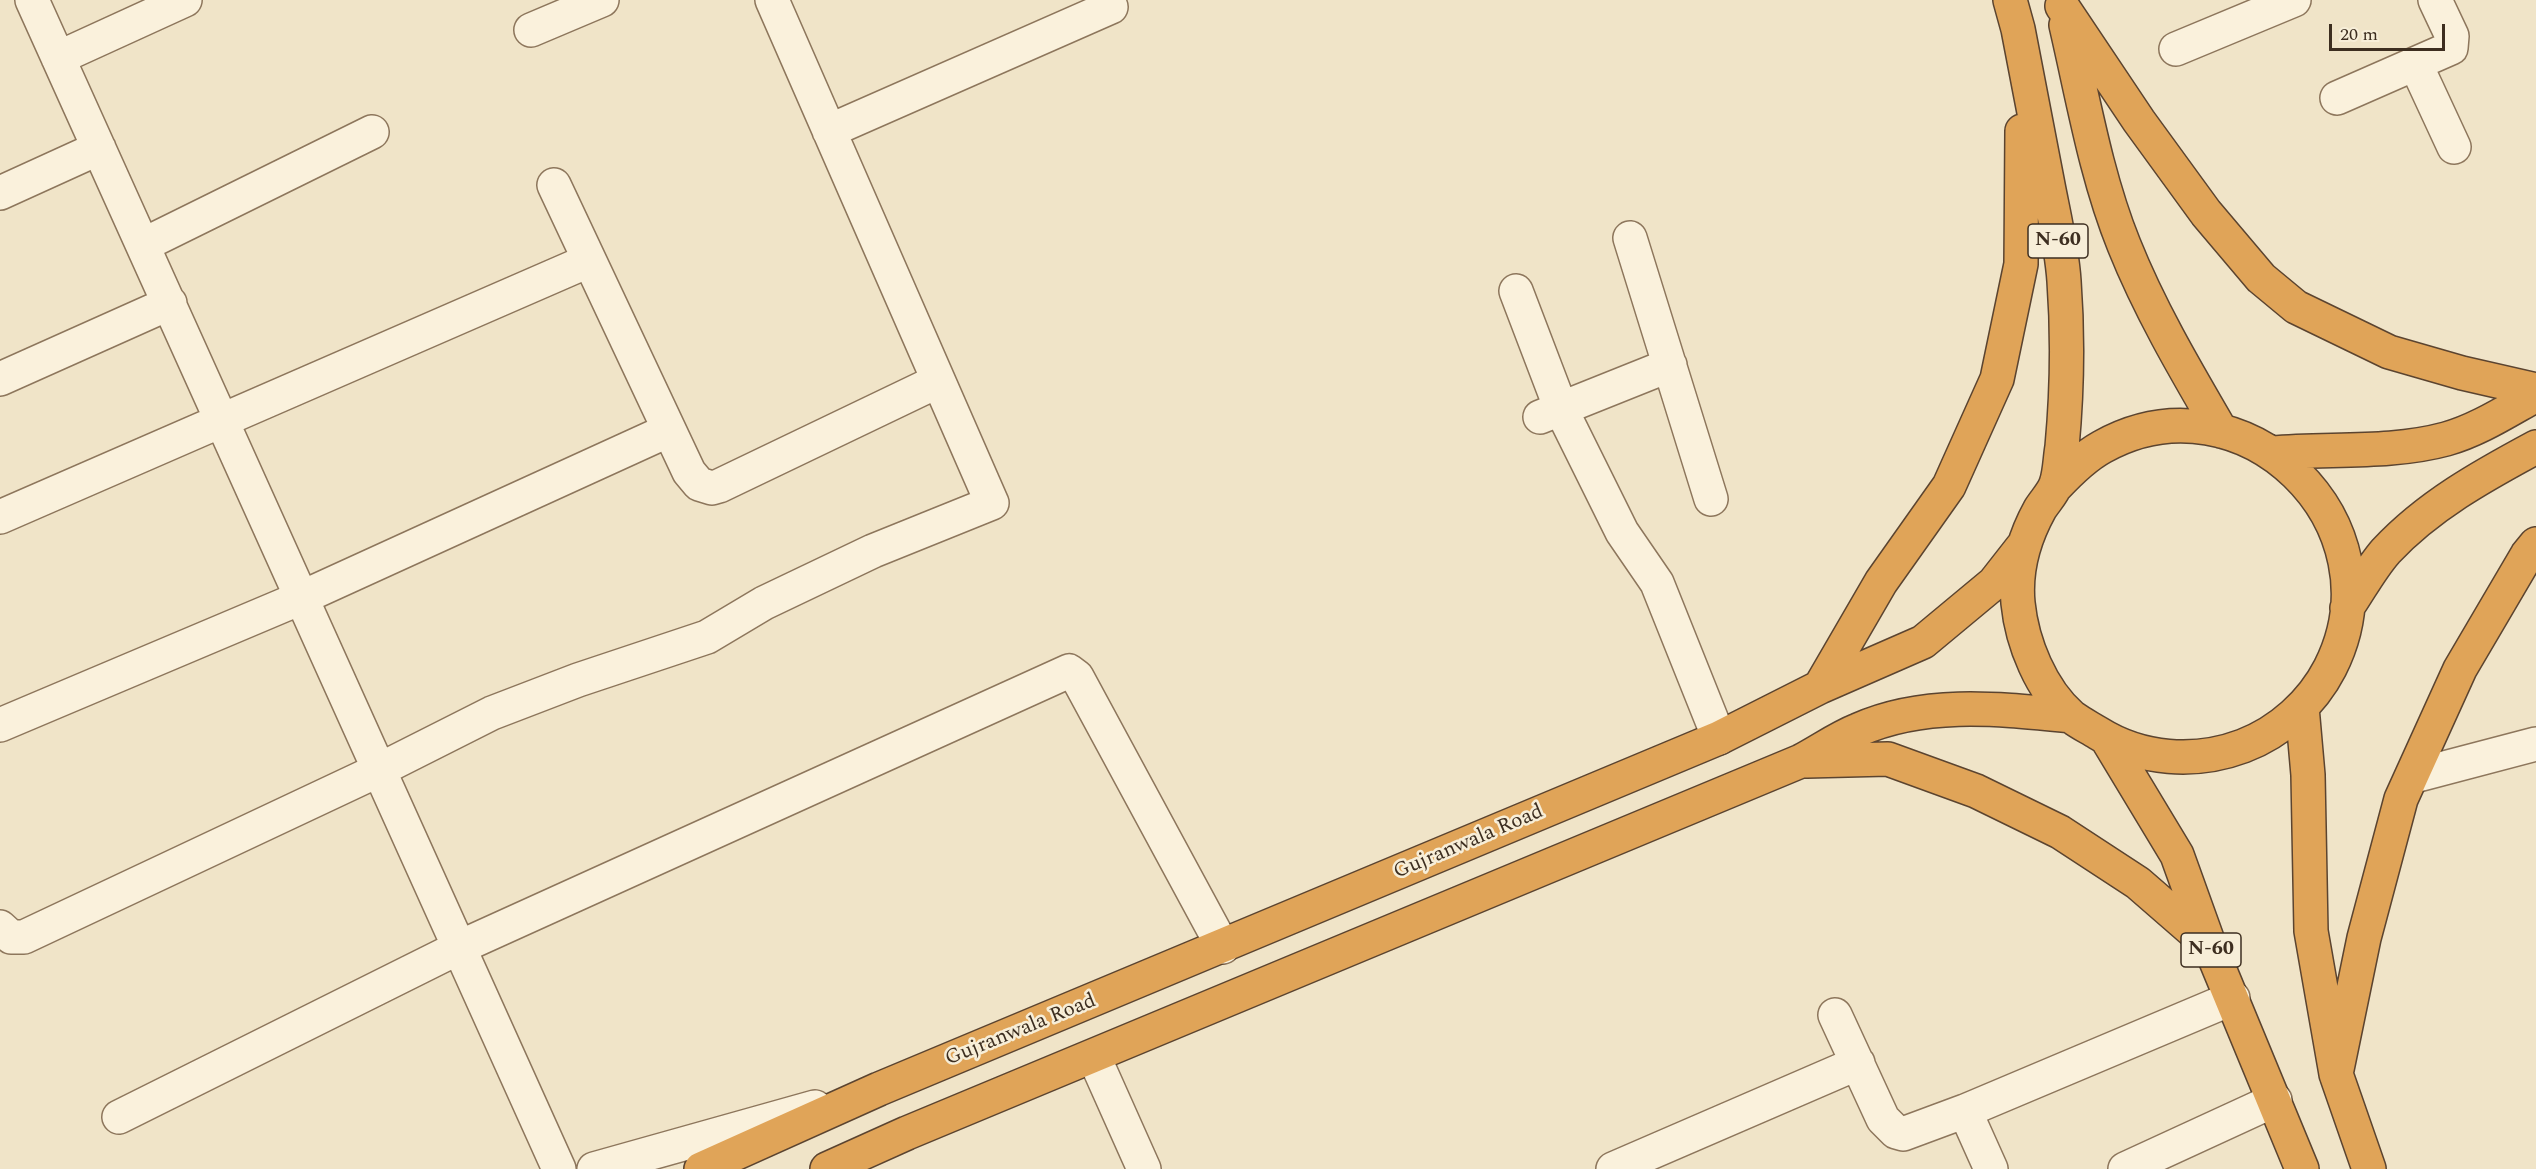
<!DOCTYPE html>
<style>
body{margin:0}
#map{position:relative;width:2536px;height:1169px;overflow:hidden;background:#f0e4c8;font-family:Spectral,serif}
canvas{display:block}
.scale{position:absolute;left:2329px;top:24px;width:116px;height:27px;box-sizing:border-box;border:3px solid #3d2e20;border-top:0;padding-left:8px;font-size:18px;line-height:21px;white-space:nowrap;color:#3d2e20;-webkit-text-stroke:4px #f7eed8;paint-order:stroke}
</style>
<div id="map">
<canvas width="2536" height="1169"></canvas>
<div class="scale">20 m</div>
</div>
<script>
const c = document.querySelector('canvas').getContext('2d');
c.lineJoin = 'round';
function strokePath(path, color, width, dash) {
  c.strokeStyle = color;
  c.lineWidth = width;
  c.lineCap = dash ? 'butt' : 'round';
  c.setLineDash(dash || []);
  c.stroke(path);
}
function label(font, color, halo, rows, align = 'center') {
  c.font = font + ' Spectral,serif';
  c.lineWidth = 5;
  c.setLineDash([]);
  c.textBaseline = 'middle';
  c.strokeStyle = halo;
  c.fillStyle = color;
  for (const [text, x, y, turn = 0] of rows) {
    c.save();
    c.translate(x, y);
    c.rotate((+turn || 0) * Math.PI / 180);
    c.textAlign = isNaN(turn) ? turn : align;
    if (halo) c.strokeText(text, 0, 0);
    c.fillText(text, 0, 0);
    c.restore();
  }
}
const street = new Path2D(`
 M32,0l527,1169
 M531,30l71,-30
 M2176,49l118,-49
 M58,58l127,-58
 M2416,65l38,82
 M2337,98l114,-50 1,-12 -17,-36
 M829,131l282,-124
 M554,185l135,287 10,12 13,4 7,-2 219,-105
 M0,193l99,-45
 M1630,238l81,261
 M143,245l229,-113
 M1516,291l45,118 61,123 35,51 62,155
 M0,379l170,-76
 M1540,417l130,-52
 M0,517l588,-256
 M0,725l303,-128 364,-166
 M2414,776l122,-32
 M0,927l11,10h13l357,-168 111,-56 86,-33 129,-43 57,-34 109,-52 119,-48 -220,-503
 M1835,1015l48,104 13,13 7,2 62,-23 268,-113
 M1094,1057l50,112
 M1965,1111l26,58
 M119,1117l341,-170 609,-276 8,6 146,270
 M594,1169l221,-62
 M1613,1169l245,-106
 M2125,1169l150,-69`);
const highway = new Path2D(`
 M2010,0l8,29c10,52 20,104 30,156 6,31 14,64 16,96 4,54 3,112 -2,166 -2,11 -2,26 -6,37 -3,9 -11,17 -16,25 -16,29 -25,62 -22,94 4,40 23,87 54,114 8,6 18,11 26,16 43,27 97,31 145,13 37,-14 69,-43 87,-78 73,-144 -87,-300 -228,-221 -18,10 -32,24 -46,39
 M2062,6l77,115 67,92 55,65 35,29 93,45 73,21 74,17
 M2066,25c17,73 30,151 58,220 26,65 62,126 97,186
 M2272,453c57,-5 119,1 174,-14 32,-9 61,-28 90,-44
 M2347,608c13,-19 24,-40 39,-57 42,-45 96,-75 150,-104
 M1820,687l61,-105 68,-96 48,-107 24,-115 1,-133
 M2302,707l6,68 3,156 25,143 33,95
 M2107,739l70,116 32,89 93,225
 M1807,761l81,-2 88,32 84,41 78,51 69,60
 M2336,1074l28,-136 37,-139 59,-130 67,-114 9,-11
 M701,1169l178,-80 840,-351 101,-51 103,-45 71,-59 29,-37
 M827,1169l80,-36 894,-372c19,-10 37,-23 57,-31 67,-30 142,-21 213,-14`);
strokePath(street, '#8d765c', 36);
strokePath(highway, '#5b4430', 36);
strokePath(street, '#faf1dc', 33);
strokePath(highway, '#e0a458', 33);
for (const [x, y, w] of [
 [2058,241,60],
 [2211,950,60]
]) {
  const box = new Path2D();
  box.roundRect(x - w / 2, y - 17, w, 34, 4.5);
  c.fillStyle = '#f7eed8';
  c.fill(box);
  strokePath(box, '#3d2e20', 1.5);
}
label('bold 20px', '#3d2e20', null, [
 ["N-60",2058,241],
 ["N-60",2211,950]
]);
label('21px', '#3d2e20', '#f7eed8', [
 ["Gujranwala Road",1469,843,-23],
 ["Gujranwala Road",1021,1031,-22]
]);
</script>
